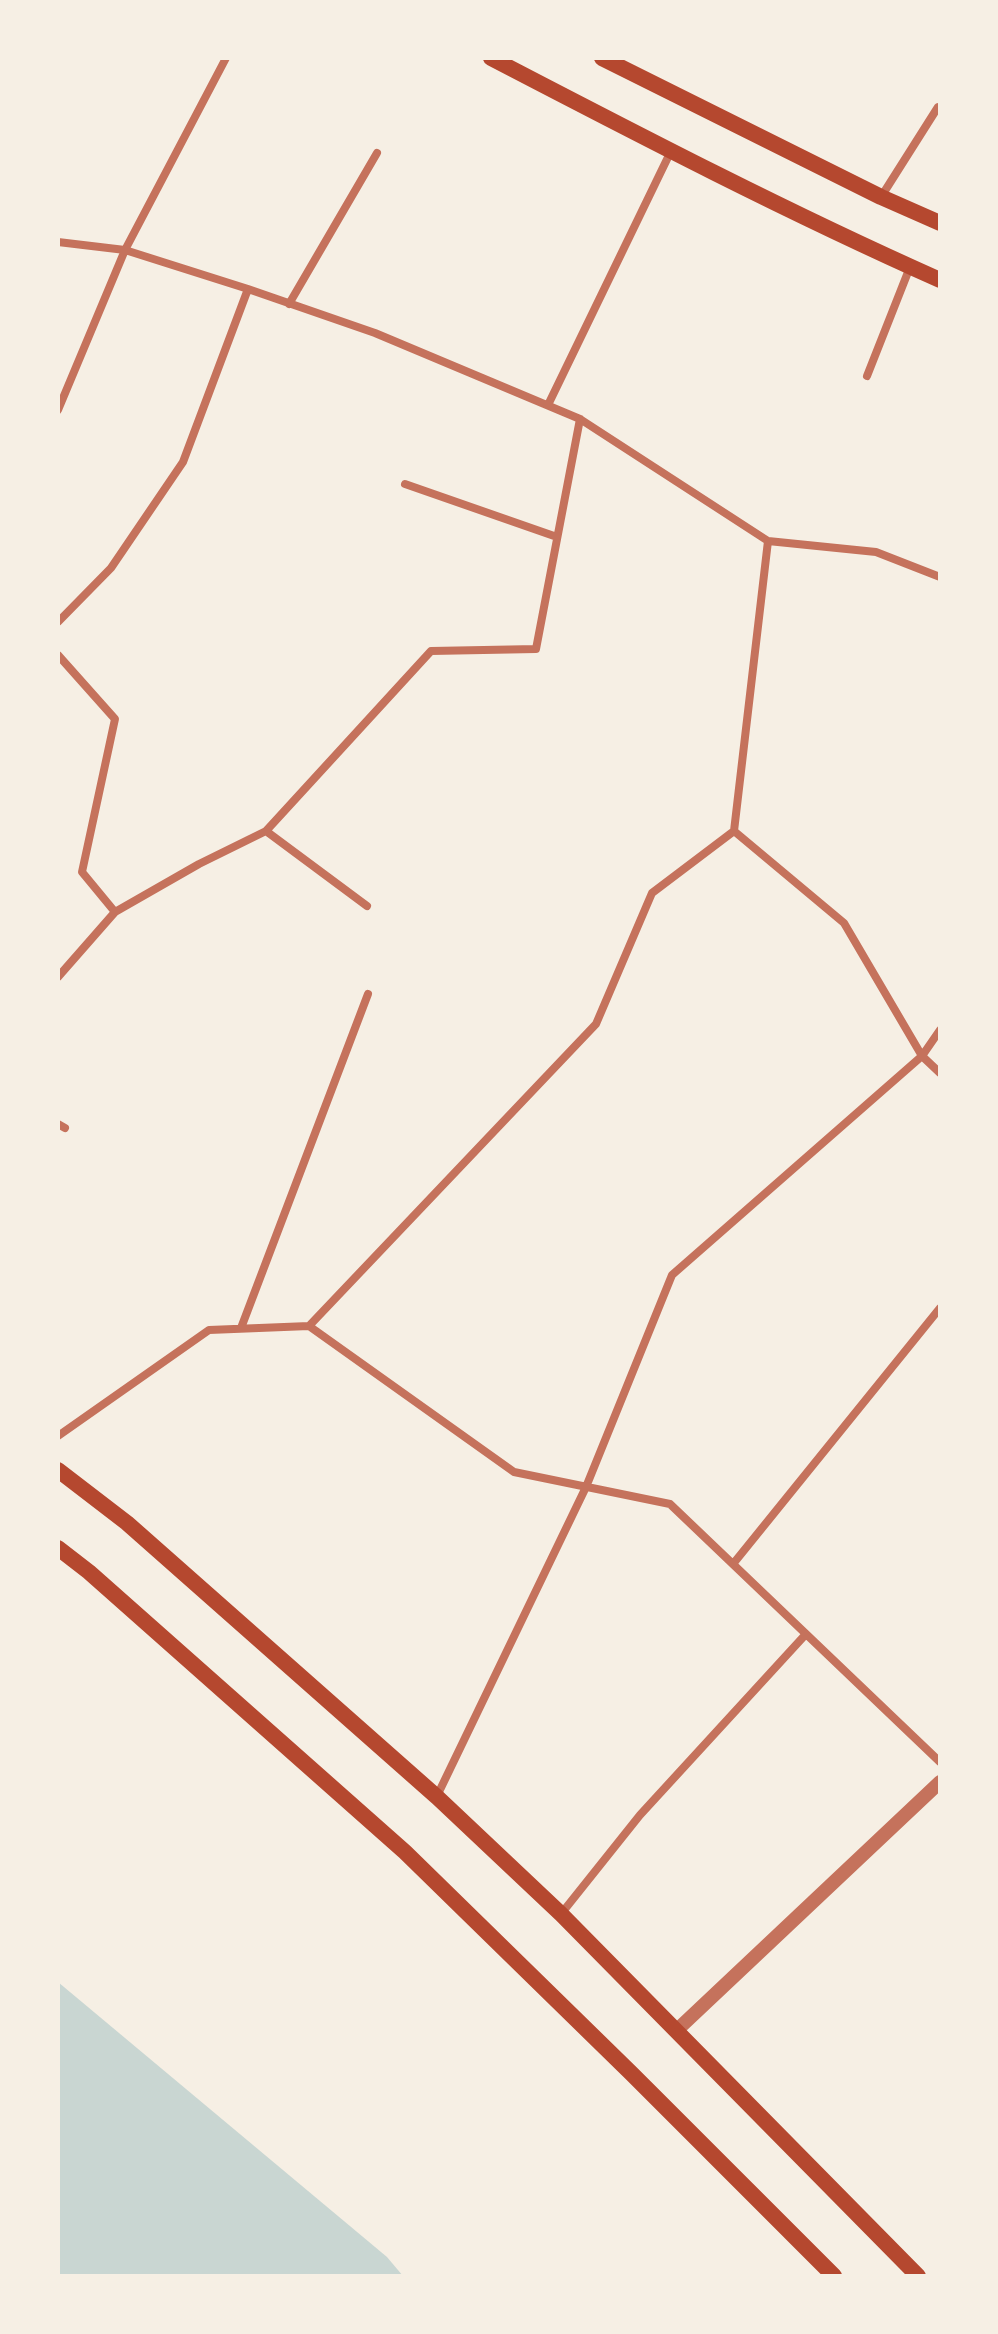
<!DOCTYPE html>
<style>
body{margin:0}
#map{position:relative;width:998px;height:2334px;overflow:hidden;background:#f6efe4;font-family:"Asap Condensed",sans-serif}
canvas{display:block}
.frame{position:absolute;inset:0;border:60px solid #f6efe4;pointer-events:none}
</style>
<div id="map">
<canvas width="998" height="2334"></canvas>
<div class="frame"></div>
</div>
<script>
const c = document.querySelector('canvas').getContext('2d');
c.lineJoin = 'round';
function fill(path, color) {
  c.fillStyle = color;
  c.fill(path, 'evenodd');
}
function strokePath(path, color, width, dash) {
  c.strokeStyle = color;
  c.lineWidth = width;
  c.lineCap = dash ? 'butt' : 'round';
  c.setLineDash(dash || []);
  c.stroke(path);
}
fill(new Path2D(`
 M58,1982l329,275 16,19h-345z`), '#c9d6d2');
strokePath(new Path2D(`
 M881,197l57,-90h2
 M58,242l67,8 123,39 127,44 205,86 188,122 108,11 64,25
 M289,304l88,-151
 M867,376l43,-109
 M548,405l123,-254
 M58,410l67,-160 101,-192
 M405,484l152,53
 M768,541l-34,290 110,92 78,133 18,17
 M58,622l53,-54 72,-106 65,-173
 M58,655l57,64 -33,153 33,40
 M266,831l101,75
 M58,977l57,-65 84,-48 67,-33 165,-180 105,-2 44,-230
 M58,1124l7,4
 M309,1326l287,-302 56,-131 82,-62
 M241,1328l127,-334
 M58,1436l151,-106 100,-4 205,146 156,32 270,258
 M733,1564l207,-256
 M437,1796l149,-309 86,-212 250,-219 18,-26
 M561,1914l79,-99 166,-181`), '#c5725c', 8);
strokePath(new Path2D(`
 M677,2030l263,-248`), '#c5725c', 14);
strokePath(new Path2D(`
 M491,58c148,77 296,154 449,222
 M602,58l279,139 59,26
 M58,1470l69,53 310,274 124,117 357,362
 M58,1548l31,24 316,280 227,222 202,202`), '#b5482f', 16);
</script>
